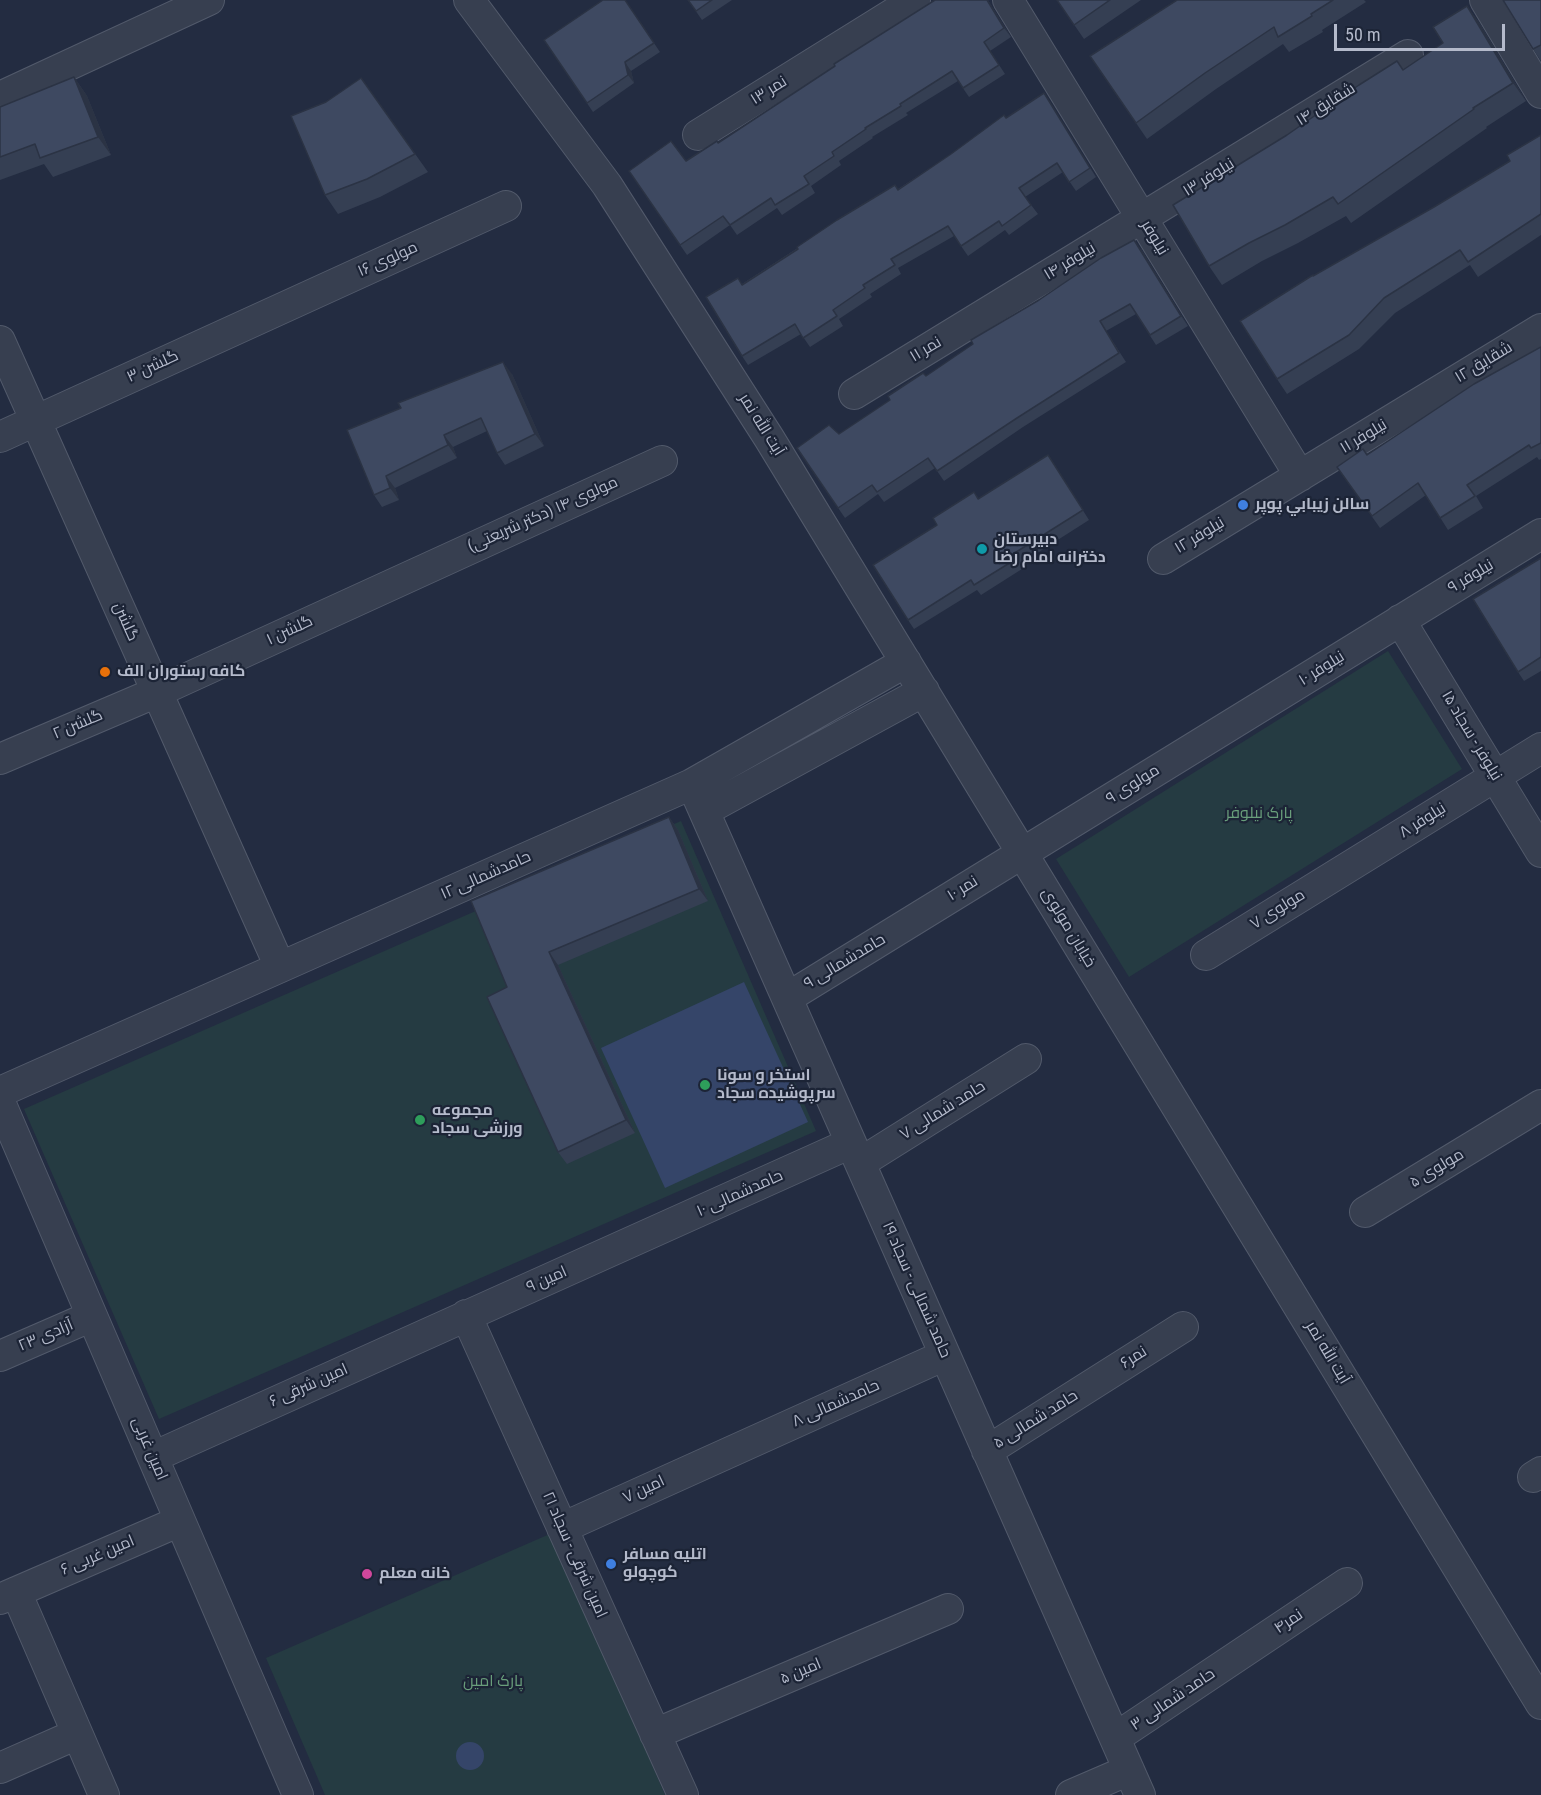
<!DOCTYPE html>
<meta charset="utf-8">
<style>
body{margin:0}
#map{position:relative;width:1541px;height:1795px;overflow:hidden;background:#232c41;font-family:"Roboto Condensed",sans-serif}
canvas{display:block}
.scale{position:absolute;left:1334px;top:24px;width:171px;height:27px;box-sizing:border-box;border:3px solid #b4bacb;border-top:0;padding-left:8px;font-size:18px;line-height:21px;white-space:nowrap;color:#b4bacb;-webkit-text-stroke:4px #1c2436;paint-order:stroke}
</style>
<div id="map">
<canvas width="1541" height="1795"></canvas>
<div class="scale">50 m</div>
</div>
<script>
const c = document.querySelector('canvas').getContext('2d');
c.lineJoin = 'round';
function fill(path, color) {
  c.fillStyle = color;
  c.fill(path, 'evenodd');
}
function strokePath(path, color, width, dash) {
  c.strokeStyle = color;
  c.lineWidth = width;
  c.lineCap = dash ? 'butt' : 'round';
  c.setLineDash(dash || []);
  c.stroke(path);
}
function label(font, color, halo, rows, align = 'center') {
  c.font = font + ' "Roboto Condensed",Cairo,sans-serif';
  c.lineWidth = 4.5;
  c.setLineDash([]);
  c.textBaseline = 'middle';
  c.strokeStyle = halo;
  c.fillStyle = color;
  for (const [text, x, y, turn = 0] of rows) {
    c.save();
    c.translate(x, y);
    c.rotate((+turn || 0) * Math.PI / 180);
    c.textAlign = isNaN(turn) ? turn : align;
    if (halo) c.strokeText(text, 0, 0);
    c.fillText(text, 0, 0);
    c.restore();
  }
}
fill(new Path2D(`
 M1388,651l74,118 -333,208 -73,-118z
 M681,821l135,310 -657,288 -135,-310z
 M552,1533l113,262h-340l-59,-137z`), '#253b42');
fill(new Path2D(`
 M744,982l64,140 -143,66 -64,-140z
 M456 1756a14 14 0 1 1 28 0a14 14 0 1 1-28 0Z`), '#354569');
const minor = new Path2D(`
 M469,0l138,185 162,253 772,1266
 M1008,0l292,476
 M1485,0l56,93
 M0,97l209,-97
 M698,135l217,-135
 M0,341l280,626
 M854,394l554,-339
 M0,437l506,-231
 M1163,559l378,-230
 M1400,620l141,232
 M0,759l157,-67 505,-231
 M692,784l448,1011
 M704,811l220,-120
 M1206,955l335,-207
 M787,998l754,-464
 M0,1092l692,-308 214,-122
 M0,1102l298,693
 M860,1163l166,-104
 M1365,1212l176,-107
 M466,1315l217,480
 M0,1356l92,-40
 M987,1451l196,-124
 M153,1457l698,-314
 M1533,1477l8,-5
 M562,1528l383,-173
 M16,1592l88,203
 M0,1599l180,-78
 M655,1734l293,-125
 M1115,1738l232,-155
 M0,1768l77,-34
 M1071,1795l58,-25`);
strokePath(minor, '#525a6b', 32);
strokePath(minor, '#373f50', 30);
fill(new Path2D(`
 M625,0l35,52 -29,19 3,12 -41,29 -49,-72z
 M688,0h44l-30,20z
 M988,0l23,37 -21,14 15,23 -36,23 -11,-16 -52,32 2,2 -36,22 1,1 -34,23 2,4 -30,21 4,7 -33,22 -5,-7 -40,27 -7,-10 -43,30 -58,-84 57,-10 32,-18z
 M1057,0h84l-57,39z
 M1177,0h187l2,2 -44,28 1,2 -34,20 -6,-8 -67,45 -69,50 -11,-16z
 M1541,0v61l-8,-12z
 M1467,6l13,18 46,77 -40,26 1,1 -136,95 -5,-7 -48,27 -36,18 -40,24 -13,-19 194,-196 40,-27z
 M74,77l13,19 24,59 -58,22 -9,-13 -44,16v-73z
 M361,78l67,94 -48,25 -42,17 -13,-19 1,-93z
 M1050,102l46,75 -20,14 -13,-19 -38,25 13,17 -29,21 -4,-5 -37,26 -14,-20 -56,32 3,6 -31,20 2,3 -33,22 4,7 -33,21 -9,-13 -53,31 -6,-9v-72l153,-99 3,4 108,-71z
 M1541,135v100l-63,42 -8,-12 -75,48 -36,36 -72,45 -10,-15 36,-103 121,-69 76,-46z
 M1141,249l47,77 -32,19 -20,-31 -30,17 20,31 -103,65 -79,54 -9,-13 -51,34 -6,-8 -33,24 -48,-70 42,-14 87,-58z
 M1541,347v112l-2,1 -2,-3 -61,39 7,12 -35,22 -22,-35 -46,33 -43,-61 30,-12z
 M512,374l32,72 -39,19 -8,-12 -10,-22 -34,16 4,11 -62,30 4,12 -17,7 -8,-12 -27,-65z
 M1048,455l41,65 -69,44 2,5 -41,26 -4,-5 -63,39 -6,-9 29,-95 37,-33 5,7z
 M1541,558v113l-17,10 -6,-9z
 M669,817l9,13 30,71 -150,64 77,168 -68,31 -9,-12 -51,-165z`), '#353f53');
fill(new Path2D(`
 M987,0h1l23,37 -7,-9z
 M1467,6l13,18 46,77 -13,-18z
 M625,62l6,9 3,12 -6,-8z
 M74,77l13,19 24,59 -13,-18z
 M1044,93l6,9 46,75 -6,-9z
 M1134,240l7,9 47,77 -7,-10z
 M503,362l9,12 32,72 -9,-12z
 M444,435l9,12 4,11 -9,-13z
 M386,476l9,12 4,12 -9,-12z
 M669,817l9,13 30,71 -9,-12z
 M549,952l9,13 77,168 -9,-13z`), '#2b3344');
const building = new Path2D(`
 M603,0h22l29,43 -29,19 3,13 -41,28 -43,-63z
 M688,0h24l-16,11z
 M935,0h52l17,28 -20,14 15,23 -36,23 -11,-17 -52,33 1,2 -36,22 1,1 -34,23 2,4 -30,20 5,8 -34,21 -4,-7 -41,27 -7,-9 -43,29 -51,-74 42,-30 15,20 31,-20 1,2 117,-77 -1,-2z
 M1057,0h53l-36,25z
 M1177,0h156l-22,14 1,2 -34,21 -4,-10 -69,46 -69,50 -46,-67z
 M1503,0h38v45l-8,4z
 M1467,6l46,77 -40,25 1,1 -136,95 -5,-7 -48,28 -36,18 -40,23 -36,-61 114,-70 72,-50 38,-24 6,9 40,-27 -10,-16z
 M74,77l24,60 -58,21 -5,-14 -35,13v-50z
 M361,78l54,76 -48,25 -42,16 -34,-79 35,-14z
 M1044,93l46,75 -21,14 -12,-19 -38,25 12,17 -29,21 -3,-5 -38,25 -13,-20 -57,33 4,6 -32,20 2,3 -32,22 4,6 -34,22 -8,-14 -53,32 -36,-59 32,-19 4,7 56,-36 -1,-2 40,-27 58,-35 3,5 53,-36 53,-39 2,3z
 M1541,135v79l-73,48 -8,-12 -76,48 -35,37 -72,44 -37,-58 73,-46v1l121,-69 76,-46 -3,-6z
 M1134,240l47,76 -31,19 -20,-31 -30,17 19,32 -102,65 -80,53 -9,-13 -51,34 -5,-7 -34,23 -41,-60 32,-23 10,9 51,-34 -2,-4 35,-23 3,3 47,-32 -2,-4 68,-40 62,-42z
 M1541,347v96l-10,5 -2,-3 -62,40 8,11 -35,22 -22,-35 -46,33 -35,-49 26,-18 4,6 107,-71z
 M503,362l32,72 -38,19 -16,-35 -37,17 4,10 -62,31 4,12 -16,7 -27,-65 54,-22 -3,-5z
 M1048,455l35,55 -70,44 3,5 -42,26 -3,-5 -63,40 -35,-55 64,-40 -4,-7 41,-26 4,7z
 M1541,558v99l-23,15 -45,-73z
 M669,817l30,72 -150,63 77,168 -68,32 -71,-155 20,-10 -36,-86z`);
fill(building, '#3e4961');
strokePath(building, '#2b3344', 1.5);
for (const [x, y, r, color] of [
 [1243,505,6,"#3f7fe0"],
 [982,549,6,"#0f9aa8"],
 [105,672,6,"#e8710a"],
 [705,1085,6,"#2e9e5b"],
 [420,1120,6,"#2e9e5b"],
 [611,1564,6,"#3f7fe0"],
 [367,1574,6,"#d1479c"]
]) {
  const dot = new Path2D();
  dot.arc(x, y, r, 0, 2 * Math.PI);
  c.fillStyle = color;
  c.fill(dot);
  strokePath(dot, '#1c2436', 2);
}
label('16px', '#b4bacb', '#1c2436', [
 ["نمر ۱۳",769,91,-32],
 ["شقایق ۱۴",1326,105,-32],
 ["نیلوفر ۱۳",1209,178,-32],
 ["نیلوفر",1154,238,59],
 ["مولوی ۱۶",388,260,-24],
 ["نیلوفر ۱۴",1070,262,-31],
 ["نمر ۱۱",926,350,-31],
 ["شقایق ۱۲",1484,363,-31],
 ["گلشن ۳",153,367,-25],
 ["آیت الله نمر",761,425,58],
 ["نیلوفر ۱۱",1364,437,-31],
 ["مولوی ۱۴ (دکتر شریعتی)",543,515,-24],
 ["نیلوفر ۱۲",1200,536,-31],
 ["نیلوفر ۹",1471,577,-31],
 ["گلشن",125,622,66],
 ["گلشن ۱",290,631,-25],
 ["نیلوفر ۱۰",1322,669,-32],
 ["گلشن ۲",78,725,-23],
 ["نیلوفر - سجاد ۱۵",1471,736,59],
 ["مولوی ۹",1133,785,-32],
 ["نیلوفر ۸",1423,821,-32],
 ["حامدشمالی ۱۲",486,876,-24],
 ["نمر ۱۰",963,889,-32],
 ["مولوی ۷",1278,910,-32],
 ["خیابان مولوی",1068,928,59],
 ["حامدشمالی ۹",845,962,-31],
 ["حامد شمالی ۷",943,1111,-32],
 ["مولوی ۵",1437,1169,-31],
 ["حامدشمالی ۱۰",740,1194,-24],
 ["امین ۹",547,1280,-24],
 ["حامد شمالی - سجاد ۱۹",916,1290,66],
 ["آزادی ۲۳",46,1336,-23],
 ["آیت الله نمر",1327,1353,59],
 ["نمر۶",1134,1358,-32],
 ["امین شرقی ۶",309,1386,-24],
 ["حامدشمالی ۸",836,1404,-24],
 ["حامد شمالی ۵",1036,1420,-32],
 ["امین غربی",149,1449,67],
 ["امین ۷",644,1490,-25],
 ["امین شرقی - سجاد ۲۱",574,1555,66],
 ["امین غربی ۶",98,1556,-23],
 ["نمر۴",1289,1622,-34],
 ["امین ۵",801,1672,-23],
 ["حامد شمالی ۳",1173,1700,-34]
]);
label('bold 16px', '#b4bacb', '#1c2436', [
 ["سالن زيبابي پوپر",1255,505],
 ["دبیرستان",994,540],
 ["دخترانه امام رضا",994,558],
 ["کافه رستوران الف",117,672],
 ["استخر و سونا",717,1076],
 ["سرپوشیده سجاد",717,1094],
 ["مجموعه",432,1111],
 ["ورزشی سجاد",432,1129],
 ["اتليه مسافر",623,1555],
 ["كوچولو",623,1573],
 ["خانه معلم",379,1574]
], 'left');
label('16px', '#699e7b', '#1c2436', [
 ["پارک نیلوفر",1259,814],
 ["پارک امین",493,1682]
]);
</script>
